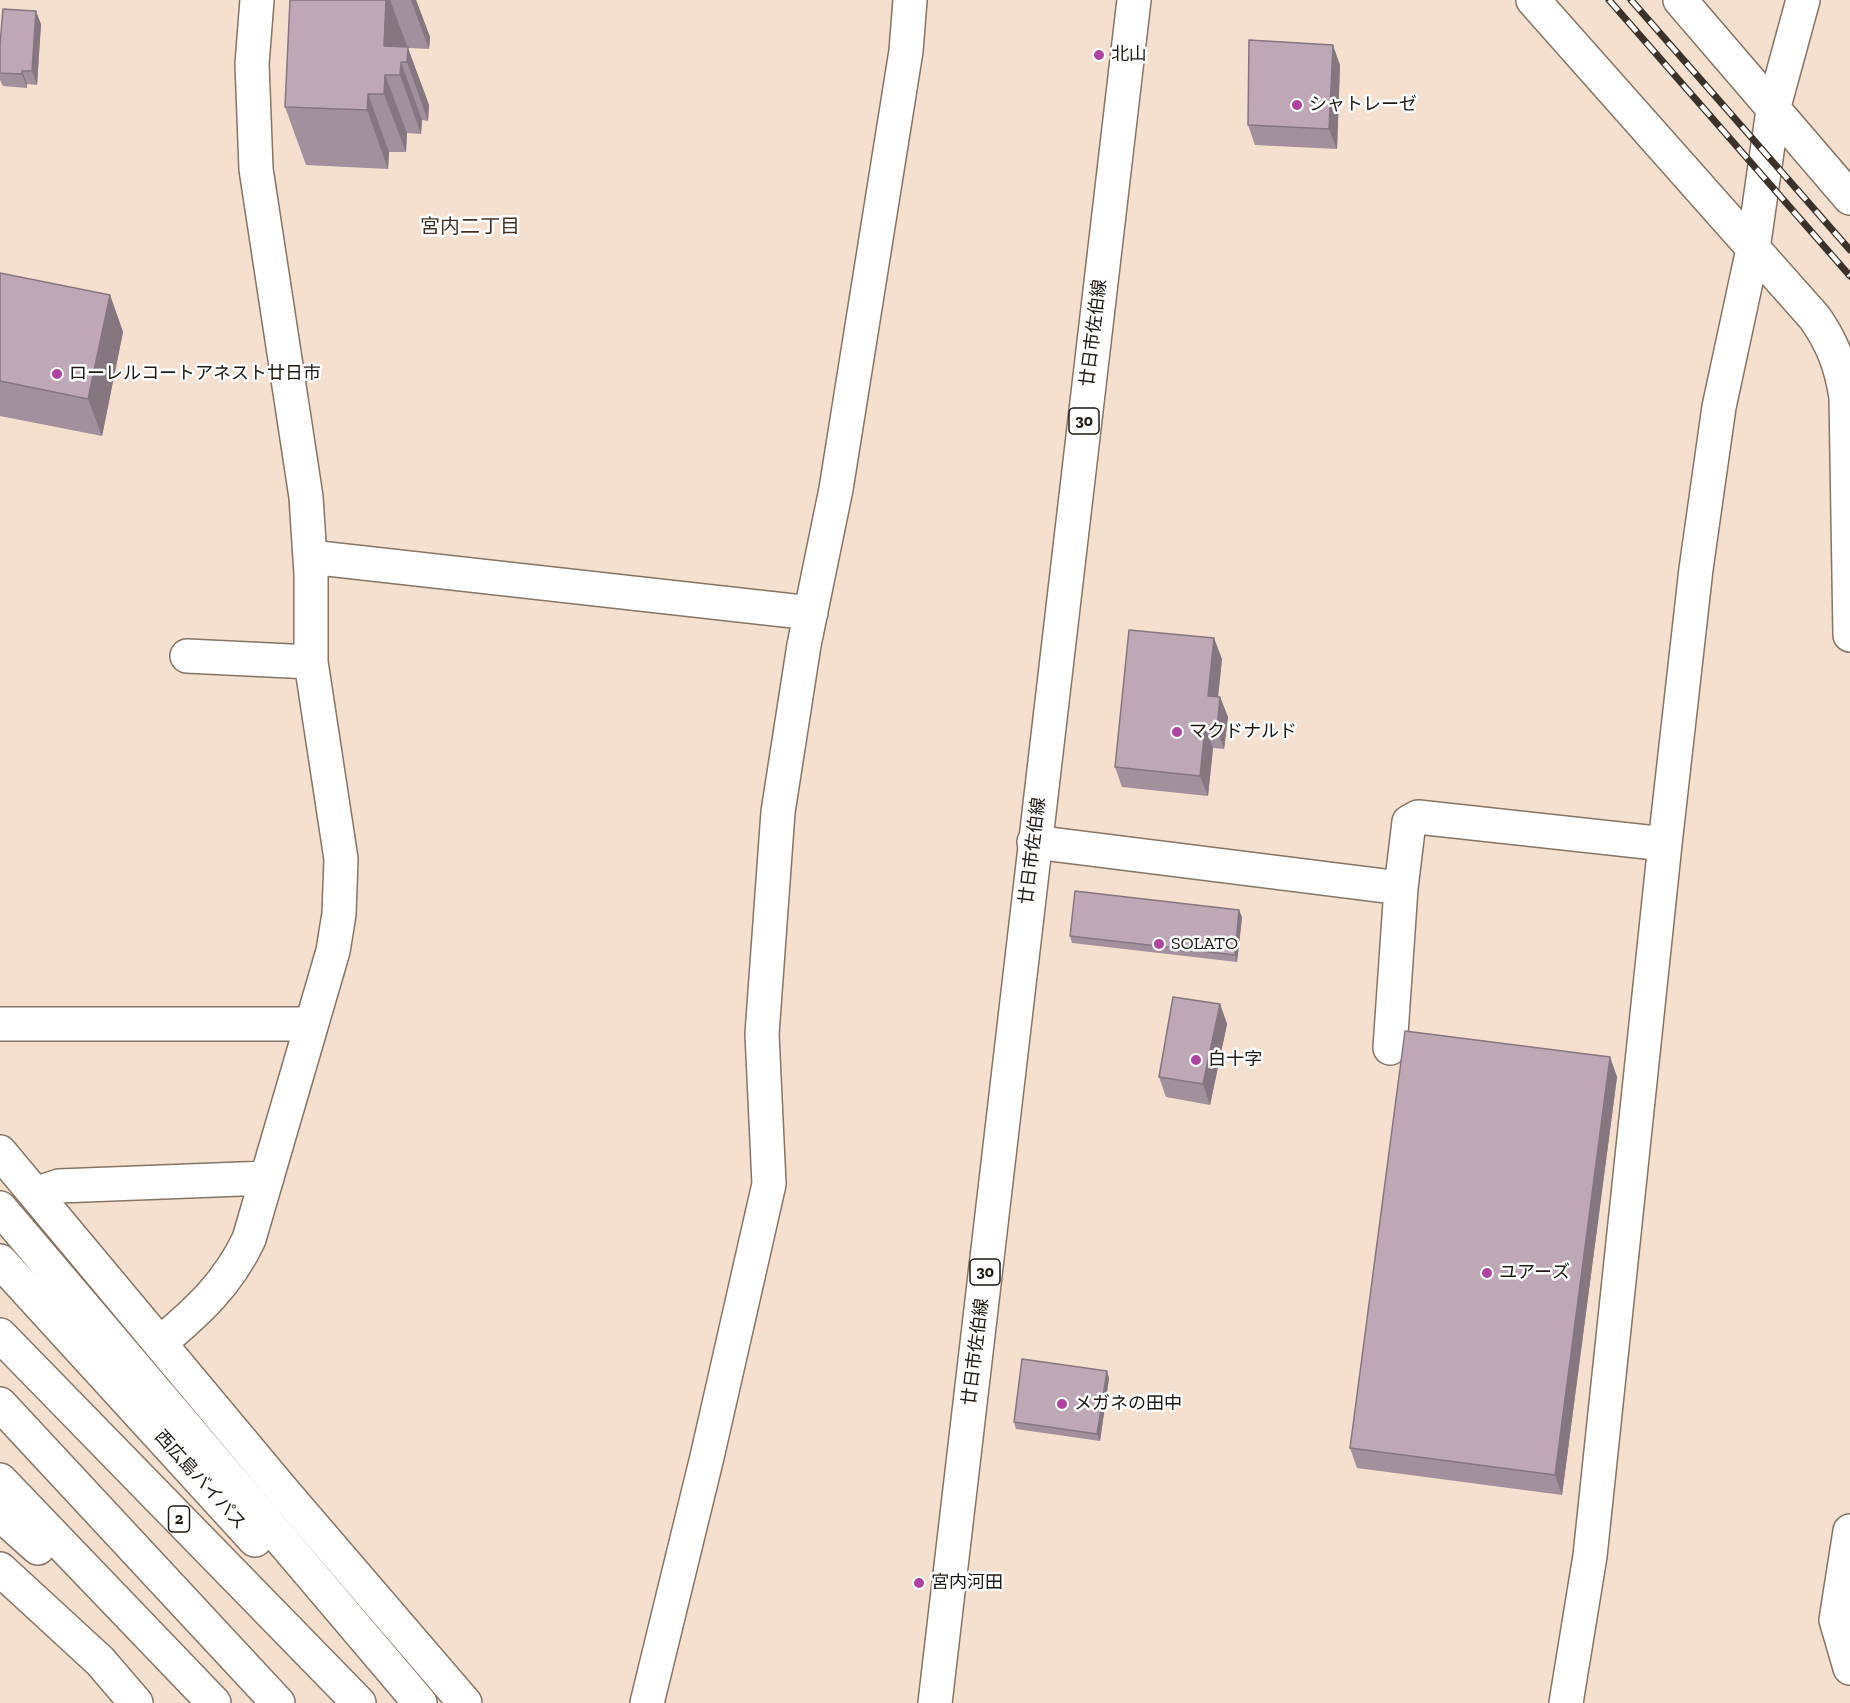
<!DOCTYPE html>
<meta charset="utf-8">
<style>
body{margin:0}
canvas{display:block;background:#f5dfce}
</style>
<canvas width="1850" height="1703"></canvas>
<script>
const c = document.querySelector('canvas').getContext('2d');
c.lineJoin = 'round';
function strokePath(path, color, width, dash) {
  c.strokeStyle = color;
  c.lineWidth = width;
  c.lineCap = dash ? 'butt' : 'round';
  c.setLineDash(dash || []);
  c.stroke(path);
}
function fill(path, color) {
  c.fillStyle = color;
  c.fill(path, 'evenodd');
}
function label(font, color, halo, rows, align = 'center') {
  c.font = font + ' "Zilla Slab","Noto Sans JP",serif';
  c.lineWidth = 5;
  c.setLineDash([]);
  c.textBaseline = 'middle';
  c.strokeStyle = halo;
  c.fillStyle = color;
  for (const [text, x, y, turn = 0] of rows) {
    c.save();
    c.translate(x, y);
    c.rotate((+turn || 0) * Math.PI / 180);
    c.textAlign = isNaN(turn) ? turn : align;
    if (halo) c.strokeText(text, 0, 0);
    c.fillText(text, 0, 0);
    c.restore();
  }
}
const minor = new Path2D(`
 M1533,0l282,318c18,26 26,48 31,79l4,238
 M1680,0l170,198
 M310,557l501,56
 M187,656l124,6
 M1034,842l367,46
 M0,1024h311
 M1390,1048l11,-160 8,-66 9,-5 247,27
 M0,1152l283,339 182,212
 M35,1194l24,-8 208,-8
 M160,1343c37,-31 68,-59 89,-104l84,-288 6,-37 2,-55 -30,-197v-88l-5,-77 -50,-328 -4,-105 5,-64
 M1850,1531l-14,89 14,48
 M0,1569l100,92 36,42
 M647,1703l60,-246 62,-273 -7,-150 16,-222 26,-167 32,-156 70,-438 4,-51
 M1566,1703l24,-147 75,-712 31,-275 23,-162 34,-158 20,-139 30,-110`);
const major = new Path2D(`
 M935,1703l199,-1703`);
const highway = new Path2D(`
 M0,1208l420,495
 M0,1261l255,279
 M0,1335l359,368
 M0,1404l278,299
 M0,1480l214,223
 M0,1514l38,34`);
strokePath(minor, '#867464', 36);
strokePath(major, '#867464', 36);
strokePath(highway, '#867464', 36);
strokePath(minor, '#fff', 33);
strokePath(major, '#fff', 33);
strokePath(highway, '#fff', 33);
const rail = new Path2D(`
 M1609,0l241,276
 M1631,0l219,250`);
strokePath(rail, '#3b322a', 7);
strokePath(rail, '#fff', 4.5, [14]);
fill(new Path2D(`
 M290,0h126l14,37 -1,12 -21,-1 21,57 -1,16 -6,-1 -1,14 -14,-1 -1,19h-17l-1,17 -82,-4 -21,-58z
 M41,24l-4,61 -10,-1v4l-24,-2 -3,-6v4v-40z
 M1340,65l-3,84 -82,-4 -7,-20z
 M0,273l110,22 13,37 -21,104 -102,-20z
 M1222,659l-4,38h2l8,20 -4,32 -11,-1 -5,48 -86,-9 -7,-20z
 M1242,917l-5,45 -165,-19 -2,-7z
 M1220,1004l7,20 -17,81 -44,-8 -7,-20z
 M1610,1057l7,20 -55,418 -205,-27 -7,-20z
 M1109,1378l-9,63 -84,-12 -2,-7z`), '#a3909d');
fill(new Path2D(`
 M386,0h4l39,105 -1,16 -21,-59h-6l21,58 -1,14 -21,-59 -16,-29z
 M411,0h5l14,37 -1,12z
 M36,11l5,13 -4,61 -5,-14z
 M1333,45l7,20 -3,84 -8,-20z
 M22,71l5,13v4l-5,-14z
 M385,75l22,58 -1,19 -22,-58z
 M368,94l21,58 -1,17 -21,-59z
 M110,295l13,37 -21,104 -14,-37z
 M1214,638l8,21 -6,57 -8,-20z
 M1220,697l8,20 -4,32 -7,-20z
 M1205,728l8,20 -5,48 -8,-20z
 M1239,910l3,7 -5,45 -2,-7z
 M1220,1004l7,20 -17,81 -7,-21z
 M1610,1057l7,20 -55,418 -7,-20z
 M1107,1371l2,7 -9,63 -3,-7z`), '#85767f');
const building = new Path2D(`
 M290,0h96l-2,46 24,1 -1,15h-6l-1,13h-15l-1,19h-16l-1,16 -82,-3z
 M3,9l33,2 -4,60h-10v3l-22,-1v-29z
 M1249,40l84,5 -4,84 -81,-4z
 M0,273l110,22 -22,104 -88,-18z
 M1129,630l85,8 -6,58 12,1 -3,32 -12,-1 -5,48 -85,-9z
 M1075,891l164,19 -4,45 -165,-19z
 M1173,997l47,7 -17,80 -44,-7z
 M1405,1031l205,26 -55,418 -205,-27z
 M1022,1359l85,12 -10,63 -83,-12z`);
fill(building, '#bea8b6');
strokePath(building, '#85767f', 1.5);
for (const [x, y, r, color] of [
 [1099,55,6,"#b042a0"],
 [1297,105,6,"#b042a0"],
 [57,374,6,"#b042a0"],
 [1177,732,6,"#b042a0"],
 [1159,944,6,"#b042a0"],
 [1196,1060,6,"#b042a0"],
 [1487,1273,6,"#b042a0"],
 [1062,1404,6,"#b042a0"],
 [919,1583,6,"#b042a0"]
]) {
  const dot = new Path2D();
  dot.arc(x, y, r, 0, 2 * Math.PI);
  c.fillStyle = color;
  c.fill(dot);
  strokePath(dot, '#fff', 2);
}
for (const [x, y, w] of [
 [1084,421,30],
 [985,1272,30],
 [179,1519,21]
]) {
  const box = new Path2D();
  box.roundRect(x - w / 2, y - 13, w, 26, 4.5);
  c.fillStyle = '#fff';
  c.fill(box);
  strokePath(box, '#1f1812', 1.5);
}
label('bold 16px', '#1f1812', null, [
 ["30",1084,421],
 ["30",985,1272],
 ["2",179,1519]
]);
label('18px', '#1f1812', '#fff', [
 ["北山",1111,55],
 ["シャトレーゼ",1309,105],
 ["ローレルコートアネスト廿日市",69,374],
 ["マクドナルド",1189,732],
 ["SOLATO",1171,944],
 ["白十字",1208,1060],
 ["ユアーズ",1499,1273],
 ["メガネの田中",1074,1404],
 ["宮内河田",931,1583]
], 'left');
label('18px', '#1f1812', '#fff', [
 ["廿日市佐伯線",1094,333,-83],
 ["廿日市佐伯線",1033,851,-83],
 ["廿日市佐伯線",976,1352,-83],
 ["西広島バイパス",200,1480,48]
]);
label('20px', '#413023', '#fff', [
 ["宮内二丁目",470,227]
]);
</script>
